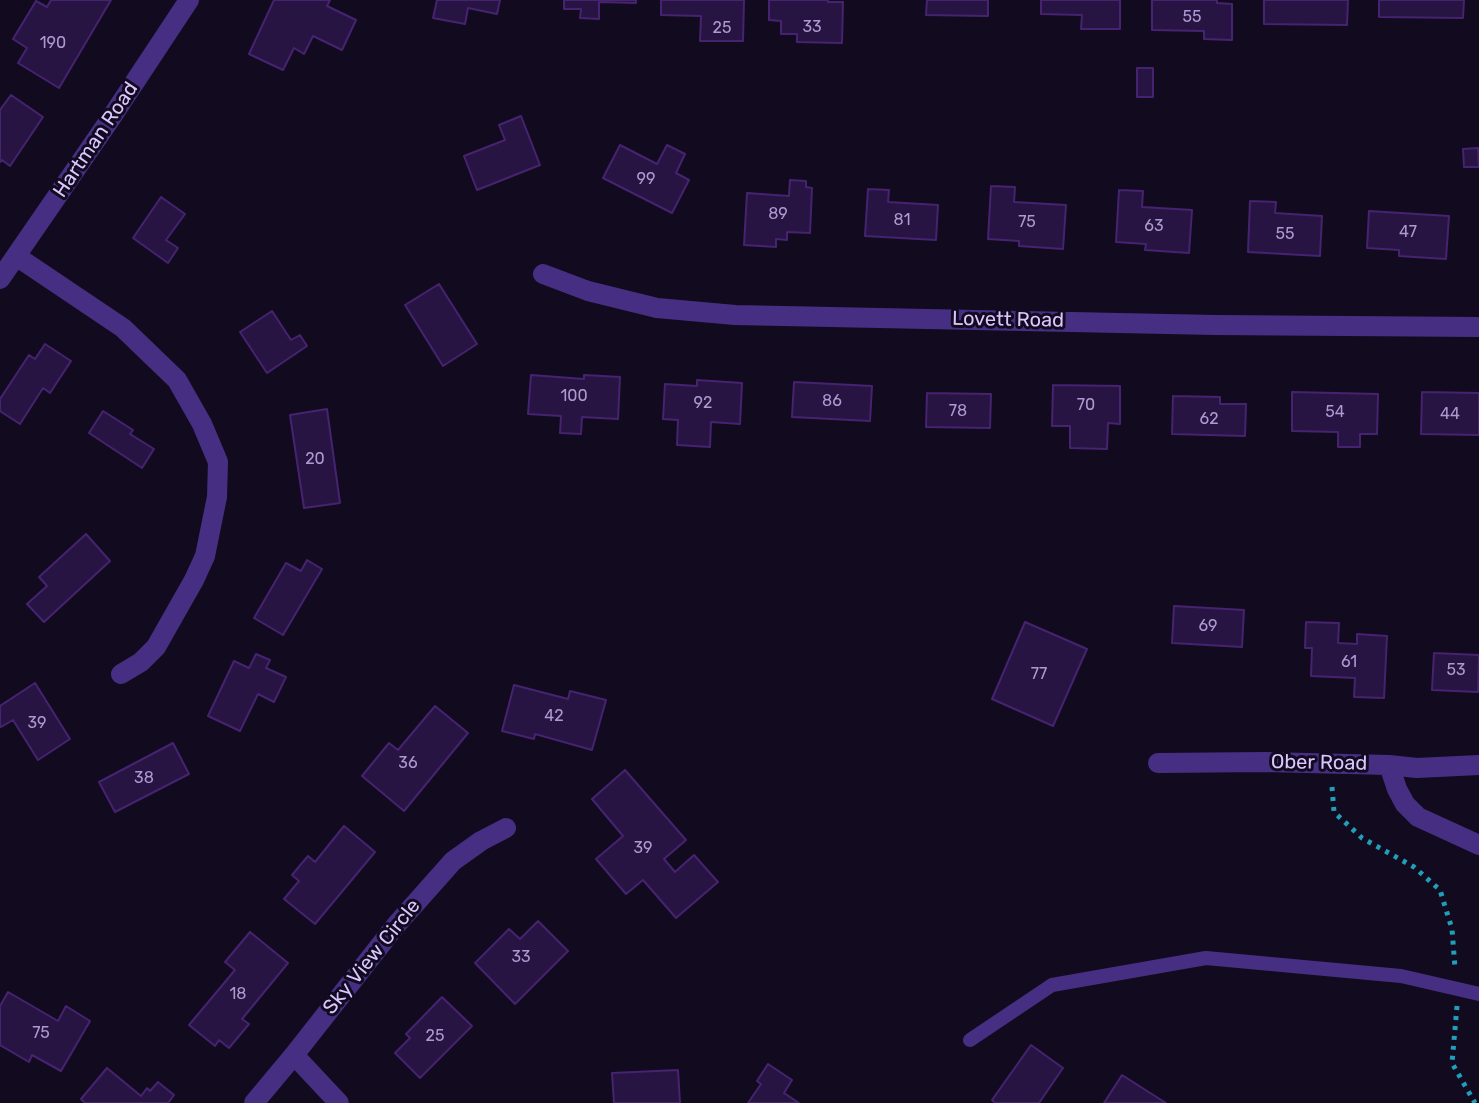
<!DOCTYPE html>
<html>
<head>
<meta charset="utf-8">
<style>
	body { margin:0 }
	canvas { display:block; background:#120a1f }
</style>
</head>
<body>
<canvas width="1479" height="1103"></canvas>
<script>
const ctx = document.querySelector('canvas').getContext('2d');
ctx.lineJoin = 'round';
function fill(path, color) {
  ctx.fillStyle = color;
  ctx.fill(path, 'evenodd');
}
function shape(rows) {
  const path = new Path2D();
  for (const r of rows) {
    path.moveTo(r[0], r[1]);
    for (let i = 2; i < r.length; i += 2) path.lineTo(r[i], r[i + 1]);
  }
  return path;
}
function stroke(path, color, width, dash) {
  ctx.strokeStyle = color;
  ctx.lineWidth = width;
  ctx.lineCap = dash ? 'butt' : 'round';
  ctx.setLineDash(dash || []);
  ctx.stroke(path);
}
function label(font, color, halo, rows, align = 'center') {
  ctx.font = font + ' Rubik,sans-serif';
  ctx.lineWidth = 6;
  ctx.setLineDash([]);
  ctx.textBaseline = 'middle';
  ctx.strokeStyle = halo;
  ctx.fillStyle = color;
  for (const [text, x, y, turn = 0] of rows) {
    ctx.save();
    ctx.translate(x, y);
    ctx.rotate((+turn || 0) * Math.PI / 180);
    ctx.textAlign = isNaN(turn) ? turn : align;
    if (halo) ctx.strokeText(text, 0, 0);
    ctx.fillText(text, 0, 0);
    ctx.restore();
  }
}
const building = shape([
	[51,0,111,0,59,88,18,63,27,48,13,39,36,1,47,7,51,0],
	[274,0,330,0,327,6,356,20,342,50,313,36,304,54,294,48,283,70,249,54,274,0],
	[437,0,500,0,497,14,468,8,465,24,433,18,437,0],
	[564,0,636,0,636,3,599,2,599,19,580,18,581,9,564,9,564,0],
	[661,0,744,0,743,41,700,41,701,16,661,15,661,0],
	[769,0,828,0,828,2,843,2,842,43,797,42,797,34,781,34,781,21,769,20,769,0],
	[927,0,988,0,988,16,926,15,927,0],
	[1041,0,1120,0,1120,29,1081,29,1082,15,1041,14,1041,0],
	[1152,0,1217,0,1217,3,1232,4,1232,40,1204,39,1204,31,1152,30,1152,0],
	[1264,0,1348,0,1347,25,1264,24,1264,0],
	[1379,0,1464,0,1463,18,1379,17,1379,0],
	[1137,68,1153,68,1153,97,1137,97,1137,68],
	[11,95,43,117,10,166,2,160,0,162,0,110,11,95],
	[521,116,540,165,477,190,464,156,505,140,499,125,521,116],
	[620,145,657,164,667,145,685,154,676,173,689,180,672,213,603,178,620,145],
	[1478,148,1479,167,1464,167,1463,149,1478,148],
	[790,180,806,181,806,187,812,188,810,233,787,232,787,240,776,239,776,247,744,245,747,193,789,196,790,180],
	[991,186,1015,187,1014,202,1066,205,1063,249,1019,246,1019,241,988,239,991,186],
	[868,189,889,190,888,202,938,205,936,240,865,236,868,189],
	[1119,190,1143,191,1142,207,1192,210,1189,253,1145,250,1146,244,1116,242,1119,190],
	[161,197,185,214,166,240,178,248,168,263,133,238,161,197],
	[1250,201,1276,202,1275,213,1322,216,1320,256,1248,252,1250,201],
	[1369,211,1449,216,1446,259,1399,256,1399,250,1367,248,1369,211],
	[439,284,477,344,443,366,405,305,439,284],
	[272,311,291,340,300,335,307,346,267,373,240,332,272,311],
	[45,344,71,361,50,393,43,388,20,424,0,411,0,399,29,355,35,359,45,344],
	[531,375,584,379,584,375,620,377,618,419,582,417,581,434,560,433,561,416,528,414,531,375],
	[697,380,742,383,740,424,711,422,710,447,677,445,678,420,663,419,665,384,697,386,697,380],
	[794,382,872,386,870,421,792,417,794,382],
	[1053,385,1120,386,1120,424,1108,423,1107,449,1070,448,1070,426,1052,426,1053,385],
	[1292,392,1378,394,1377,434,1360,434,1360,447,1338,447,1338,432,1292,431,1292,392],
	[1422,392,1479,393,1479,435,1421,434,1422,392],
	[927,393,991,394,990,428,926,427,927,393],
	[1173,396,1220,397,1220,404,1246,404,1245,436,1172,434,1173,396],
	[327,409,340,503,304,508,290,415,327,409],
	[103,411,133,430,130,434,154,449,142,468,89,433,103,411],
	[86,534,110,561,44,622,27,604,47,586,39,577,86,534],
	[307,560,322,569,283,635,254,618,286,563,301,571,307,560],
	[1174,606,1244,610,1242,647,1172,643,1174,606],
	[1025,622,1087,649,1053,726,992,699,1025,622],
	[1306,622,1339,623,1338,643,1357,644,1357,634,1387,636,1384,698,1354,697,1355,678,1311,676,1312,648,1305,648,1306,622],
	[1434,653,1479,655,1478,692,1432,690,1434,653],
	[256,654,270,660,266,668,286,677,274,702,258,694,240,731,208,716,234,661,249,668,256,654],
	[35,683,70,739,38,760,13,720,1,727,0,725,0,706,35,683],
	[514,685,568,699,570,691,606,700,592,750,535,734,534,739,502,731,514,685],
	[435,706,468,733,404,811,362,776,389,743,398,750,435,706],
	[173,743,189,774,115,812,99,782,173,743],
	[625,770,686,840,664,859,675,872,694,855,718,882,676,918,643,880,626,894,596,859,623,836,592,799,625,770],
	[344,826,375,852,315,924,284,899,299,881,292,875,308,856,315,862,344,826],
	[538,921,568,951,515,1004,475,963,509,929,520,939,538,921],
	[250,932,288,963,242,1019,249,1024,229,1048,219,1040,215,1046,189,1025,235,970,225,962,250,932],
	[8,992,58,1021,66,1006,90,1021,61,1071,32,1055,29,1062,0,1045,0,1006,8,992],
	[442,997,472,1026,420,1078,395,1053,410,1038,406,1034,442,997],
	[1031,1045,1063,1068,1039,1103,995,1103,992,1100,1031,1045],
	[768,1064,792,1080,784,1093,799,1103,748,1103,761,1084,757,1081,768,1064],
	[107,1068,141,1096,147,1088,150,1091,158,1082,174,1095,168,1103,85,1103,81,1099,107,1068],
	[678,1070,680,1103,614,1103,612,1073,678,1070],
	[1122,1075,1166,1103,1104,1103,1122,1075]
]);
const path = shape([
	[1332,787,1334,812,1362,838,1414,867,1440,890,1452,929,1455,968],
	[1457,1006,1452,1063,1475,1103]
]);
const lane = shape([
	[970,1040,1052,985,1206,958,1401,976,1479,994]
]);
const street = shape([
	[16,256,123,328,177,380,202,424,218,462,217,497,205,556,194,580,156,647,141,662,121,674],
	[543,274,588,291,657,308,735,315,1215,325,1479,327],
	[0,279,111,118,189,0],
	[1158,763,1266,762,1389,765,1417,768,1479,765],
	[1389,765,1397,789,1405,804,1418,817,1479,845],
	[294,1055,339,1103],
	[254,1103,294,1055,397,924,453,861,481,841,506,828]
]);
const numberNames = [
	["55",1192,17],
	["33",812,27],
	["25",722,28],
	["190",53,43],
	["99",646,179],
	["89",778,214],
	["81",902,220],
	["75",1027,222],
	["63",1154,226],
	["47",1408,232],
	["55",1285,234],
	["100",574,396],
	["86",832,401],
	["92",703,403],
	["70",1086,405],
	["78",958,411],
	["54",1335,412],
	["44",1450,414],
	["62",1209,419],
	["20",315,459],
	["69",1208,626],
	["61",1349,662],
	["53",1456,670],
	["77",1039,674],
	["42",554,716],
	["39",37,723],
	["36",408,763],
	["38",144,778],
	["39",643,848],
	["33",521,957],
	["18",238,994],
	["75",41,1033],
	["25",435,1036]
];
const streetNames = [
	["Hartman Road",96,140,-56],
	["Lovett Road",1008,320,1],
	["Ober Road",1319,763,1],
	["Sky View Circle",372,957,-51]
];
fill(building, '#281442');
stroke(building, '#452370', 2);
stroke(path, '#209fbb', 5, [4, 6]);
stroke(lane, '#462f83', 14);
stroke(street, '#462f83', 20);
label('16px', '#ae9ad0', null, numberNames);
label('20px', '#dbc7ff', '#120a1f', streetNames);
</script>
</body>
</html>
